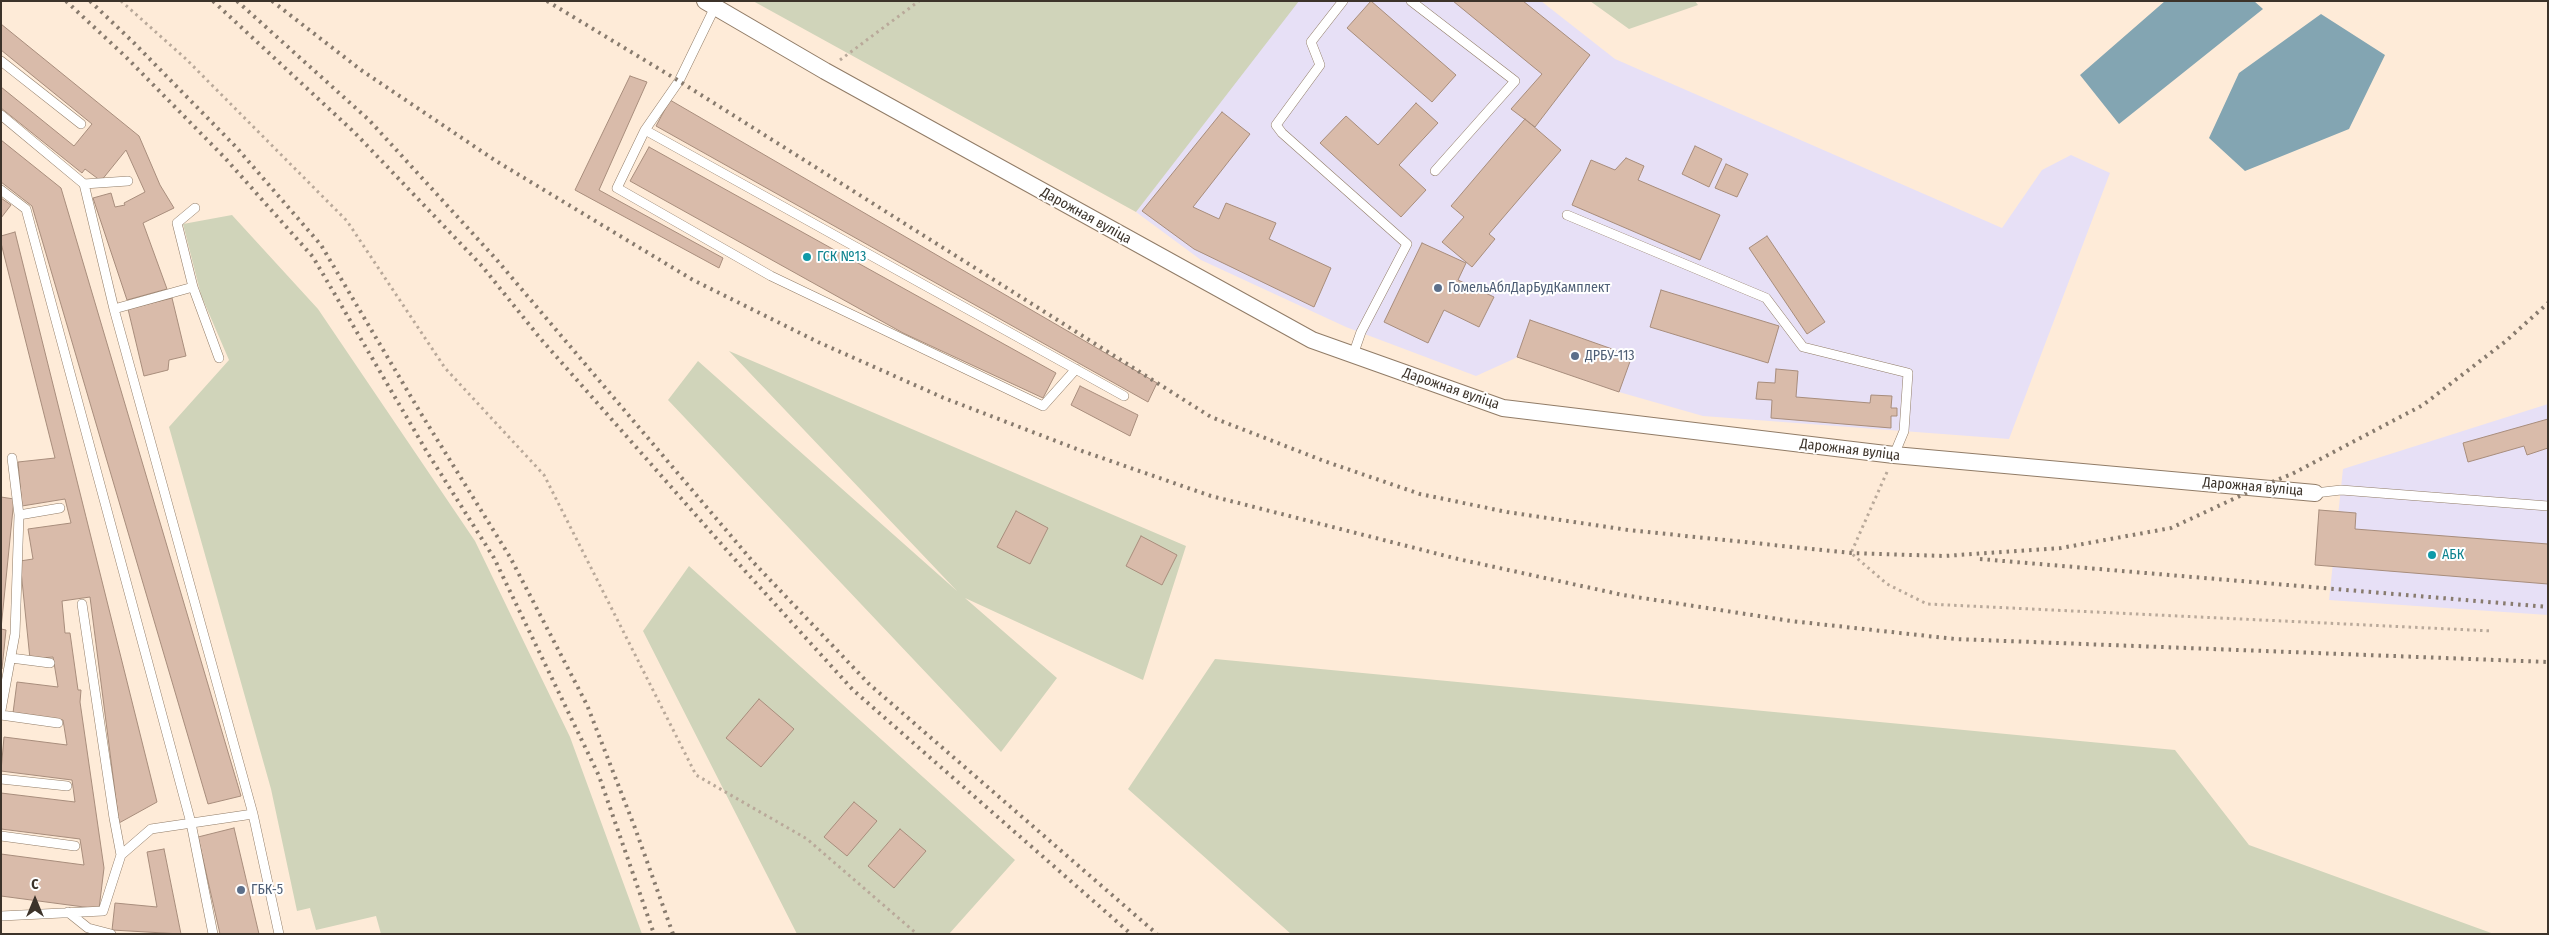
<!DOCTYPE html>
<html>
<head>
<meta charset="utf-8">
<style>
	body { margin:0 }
	#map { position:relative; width:2549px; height:935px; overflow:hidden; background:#feebd8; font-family:"Fira Sans Condensed",sans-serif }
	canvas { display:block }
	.frame { position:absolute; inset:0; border:2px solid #3c332a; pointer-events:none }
	.north { position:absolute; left:10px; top:875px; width:50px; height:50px; -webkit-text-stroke:4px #fff; paint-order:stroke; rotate:0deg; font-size:14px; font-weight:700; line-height:20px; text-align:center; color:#3c332a }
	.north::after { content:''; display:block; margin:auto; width:18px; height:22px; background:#3c332a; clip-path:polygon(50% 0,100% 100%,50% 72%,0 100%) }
</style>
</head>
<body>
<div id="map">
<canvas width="2549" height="935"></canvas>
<div class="frame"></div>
<div class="north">С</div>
</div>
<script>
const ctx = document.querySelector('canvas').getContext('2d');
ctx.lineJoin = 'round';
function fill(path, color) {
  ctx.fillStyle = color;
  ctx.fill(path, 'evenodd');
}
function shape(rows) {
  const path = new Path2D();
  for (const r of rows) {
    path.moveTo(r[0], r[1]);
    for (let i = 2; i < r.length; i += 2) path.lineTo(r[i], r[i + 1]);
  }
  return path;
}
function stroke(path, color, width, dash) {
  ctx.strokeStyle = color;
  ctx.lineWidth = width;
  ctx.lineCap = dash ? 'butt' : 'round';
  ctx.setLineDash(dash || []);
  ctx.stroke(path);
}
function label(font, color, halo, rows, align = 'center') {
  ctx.font = font + ' "Fira Sans Condensed",sans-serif';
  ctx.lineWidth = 4;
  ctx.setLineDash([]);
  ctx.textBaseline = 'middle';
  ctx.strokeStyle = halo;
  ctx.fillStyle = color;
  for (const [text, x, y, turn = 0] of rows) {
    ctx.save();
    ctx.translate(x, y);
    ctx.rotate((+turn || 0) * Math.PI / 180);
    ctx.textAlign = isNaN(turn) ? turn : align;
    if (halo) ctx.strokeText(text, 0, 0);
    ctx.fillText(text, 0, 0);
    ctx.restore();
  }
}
const industrial = shape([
	[1294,1,1541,1,1615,59,2002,228,2042,170,2071,155,2110,173,2009,439,1703,416,1619,392,1518,357,1476,376,1346,327,1201,260,1136,212],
	[2548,404,2548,615,2329,600,2343,469]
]);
const green = shape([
	[753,1,1299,1,1136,212],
	[1590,1,1695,1,1698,5,1629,29],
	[232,215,318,309,475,541,570,737,642,934,381,934,376,916,316,930,310,908,297,911,271,789,169,427,229,360,201,295,183,224],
	[729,351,1186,546,1143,680,965,598,1057,678,1001,752,668,400,698,361,957,591],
	[689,566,1015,860,949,934,797,934,643,631],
	[1215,659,2175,750,2249,845,2494,934,1291,934,1128,789]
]);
const water = shape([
	[2165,1,2254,1,2263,9,2119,124,2080,75],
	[2321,14,2385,55,2349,129,2245,171,2209,138,2239,73]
]);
const building = shape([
	[1371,1,1456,75,1432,102,1347,28,1371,1],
	[1453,1,1523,1,1590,55,1535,127,1511,109,1542,74,1453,1],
	[1,24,139,136,160,185,174,208,143,223,167,289,127,300,93,198,111,193,115,207,125,205,124,203,145,192,126,150,101,181,85,169,82,173,1,108,1,87,74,146,92,124,1,50,1,24],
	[630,76,647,82,599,190,723,258,719,268,575,190,630,76],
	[670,100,1157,383,1148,402,656,126,670,100],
	[1416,103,1438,123,1399,165,1426,190,1401,217,1320,143,1346,116,1378,145,1416,103],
	[1222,112,1250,134,1193,207,1219,219,1226,203,1276,223,1269,239,1331,268,1314,307,1194,249,1142,211,1222,112],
	[1525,119,1561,150,1489,234,1495,239,1472,267,1442,242,1464,217,1451,206,1525,119],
	[1,140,61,188,241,796,208,804,32,206,1,182,1,140],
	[1695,146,1722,159,1709,187,1682,174,1695,146],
	[649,147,1056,373,1043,398,903,333,630,181,649,147],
	[1626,158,1644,166,1638,180,1720,215,1700,260,1572,205,1591,160,1615,170,1626,158],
	[1726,164,1748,174,1737,197,1715,188,1726,164],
	[1,198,11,205,1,218,1,198],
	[15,232,157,802,119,823,90,597,62,601,65,633,70,633,78,690,81,690,80,702,104,868,99,909,1,896,1,854,84,865,80,839,1,829,1,793,75,802,72,780,1,771,4,737,67,745,63,720,13,713,17,682,58,687,53,657,30,659,20,561,33,559,28,529,71,523,65,499,22,506,18,462,55,458,1,243,1,236,15,232],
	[1767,236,1825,322,1807,334,1749,248,1767,236],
	[1422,243,1466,263,1458,280,1494,297,1479,327,1444,310,1428,343,1384,322,1422,243],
	[1661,290,1779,326,1768,363,1650,327,1661,290],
	[172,298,186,356,169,360,168,370,144,376,128,309,172,298],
	[1530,320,1632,356,1619,392,1517,357,1530,320],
	[1776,369,1798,371,1796,397,1870,403,1871,395,1892,396,1891,408,1897,408,1897,416,1891,416,1891,428,1771,418,1772,400,1756,399,1758,382,1775,383,1776,369],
	[1080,386,1138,415,1130,436,1071,405,1080,386],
	[2548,419,2548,448,2527,455,2524,446,2468,462,2463,443,2548,419],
	[1,497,14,499,1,629,1,497],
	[2319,510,2356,513,2355,529,2548,544,2548,584,2315,565,2319,510],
	[1016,511,1048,528,1030,564,997,547,1016,511],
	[1141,536,1177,555,1162,585,1126,566,1141,536],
	[1,629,6,630,2,669,1,669,1,629],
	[759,699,794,729,761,767,726,738,759,699],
	[854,802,877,821,847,856,824,837,854,802],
	[234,828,259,934,220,934,198,837,234,828],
	[900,829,926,851,894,888,868,866,900,829],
	[164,849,181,934,112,930,115,903,157,907,147,852,164,849]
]);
const path = shape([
	[121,1,186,59,347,221,445,368,544,475,696,775,807,839,917,934],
	[840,60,919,1],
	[1887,472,1851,553,1887,584,1927,604,2492,631]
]);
const lane = shape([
	[1343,1,1311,42,1320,65,1276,125,1282,133,1407,244,1361,332,1353,355],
	[1411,1,1515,81,1435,171],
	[715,7,679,81,645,130,1124,396],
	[1,61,81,124],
	[1,115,84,184,114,309,253,814,279,934],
	[645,130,617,188,771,276,1043,406,1076,369],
	[84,184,128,181],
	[1,190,26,209,191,823,213,934],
	[195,208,177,223,193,287,219,358],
	[1567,215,1766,298,1803,347,1908,373,1904,431,1894,455],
	[114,309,193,287],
	[2315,493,2341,490,2548,506],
	[19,515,60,508],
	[82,604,114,818,121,855],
	[11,658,50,663],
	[1,710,15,634,19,515,12,458],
	[1,715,58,723],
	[1,779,67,786],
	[1,836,75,846],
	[68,912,88,928,111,934],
	[1,916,103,911,121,855,151,829,253,814]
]);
const street = shape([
	[705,1,825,71,1312,340,1503,408,1894,455,2315,493]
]);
const rail = shape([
	[66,1,126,57,225,158,313,257,427,452,494,558,599,776,654,934],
	[90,1,134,43,236,147,321,245,420,412,510,557,587,705,635,828,673,934],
	[213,1,355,133,482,266,540,338,746,572,853,690,1131,934],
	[237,1,369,120,496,259,754,563,869,684,1157,934],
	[272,1,361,70,496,161,693,280,818,342,944,398,1082,451,1211,496,1458,559,1623,595,1791,621,1955,639,2548,662],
	[547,1,679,81,1211,417,1324,461,1420,494,1507,512,1628,530,1851,553,1944,556,2061,548,2171,528,2257,488,2292,474,2423,405,2506,341,2548,303],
	[1980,559,2548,607]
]);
const markers = [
	[807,257,5,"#0f9aa8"],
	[1438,288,5,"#5c6f8a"],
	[1575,356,5,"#5c6f8a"],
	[2432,555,5,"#0f9aa8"],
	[241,890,5,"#5c6f8a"]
];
const streetNames = [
	["Дарожная вуліца",1086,216,29],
	["Дарожная вуліца",1451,389,19],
	["Дарожная вуліца",1850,450,7],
	["Дарожная вуліца",2253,487,5]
];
const cultureNames = [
	["ГСК №13",817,257],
	["АБК",2442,555]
];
const serviceNames = [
	["ГомельАблДарБудКамплект",1448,288],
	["ДРБУ-113",1585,356],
	["ГБК-5",251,890]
];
fill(industrial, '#e7e0f6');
fill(green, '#d0d4ba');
fill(water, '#83a5b2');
fill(building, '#d9bbaa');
stroke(building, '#a88d7c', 1);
stroke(lane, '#917c67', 10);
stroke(street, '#917c67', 18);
stroke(path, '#b9a99a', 3, [2.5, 4]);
stroke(lane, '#fff', 9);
stroke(street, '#fff', 16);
stroke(rail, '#887b6e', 4, [2.5, 5]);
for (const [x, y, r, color] of markers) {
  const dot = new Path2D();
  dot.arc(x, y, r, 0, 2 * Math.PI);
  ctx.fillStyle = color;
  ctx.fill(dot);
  stroke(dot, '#fff', 2);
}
label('14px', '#3c332a', '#fff', streetNames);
label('14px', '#0d838f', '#fff', cultureNames, 'left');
label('14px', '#4e5e75', '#fff', serviceNames, 'left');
</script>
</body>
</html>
